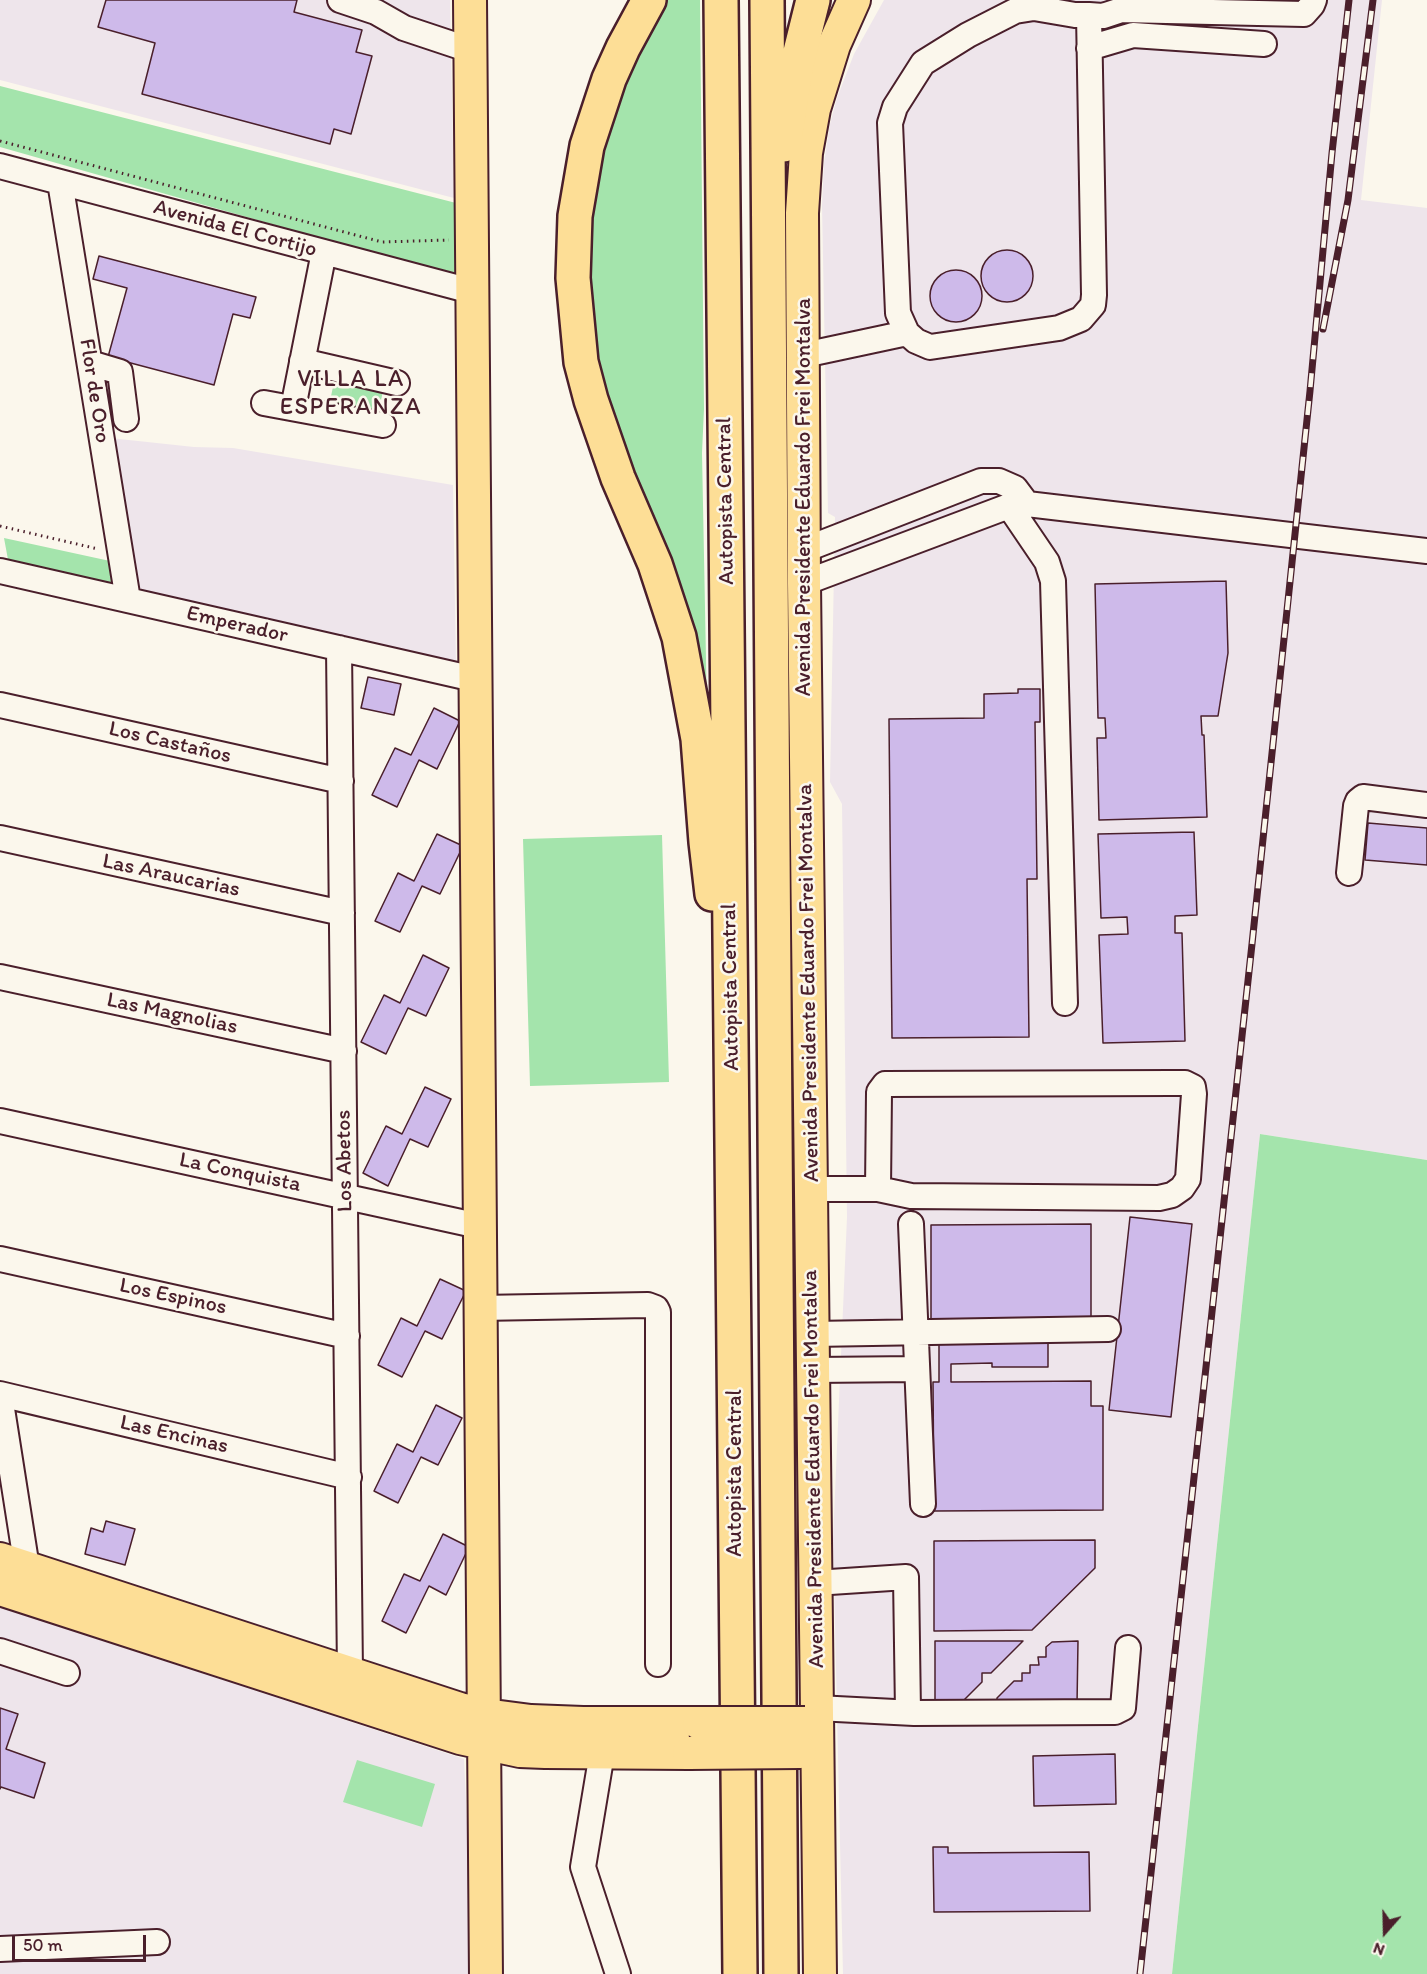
<!DOCTYPE html>
<html>
<head>
<meta charset="utf-8">
<style>
	body { margin:0 }
	#map { position:relative; width:1427px; height:1974px; overflow:hidden; background:#fbf7ec; font-family:Itim,sans-serif }
	canvas { display:block }
	.north { position:absolute; left:1355px; top:1902px; width:60px; height:60px; -webkit-text-stroke:4px #fbf7ec; paint-order:stroke; rotate:200deg; font-size:16px; font-weight:700; line-height:24px; text-align:center; color:#4a1f2b }
	.north::after { content:''; display:block; margin:auto; width:21px; height:27px; background:#4a1f2b; clip-path:polygon(50% 0,100% 100%,50% 72%,0 100%) }
	.scale { position:absolute; left:12px; top:1935px; width:134px; height:27px; box-sizing:border-box; border:3px solid #4a1f2b; border-top:0; padding-left:8px; font-size:18px; line-height:21px; white-space:nowrap; color:#4a1f2b; -webkit-text-stroke:4px #fbf7ec; paint-order:stroke }
</style>
</head>
<body>
<div id="map">
<canvas width="1427" height="1974"></canvas>
<div class="north">N</div>
<div class="scale">50 m</div>
</div>
<script>
const ctx = document.querySelector('canvas').getContext('2d');
ctx.lineJoin = 'round';
function fill(path, color) {
  ctx.fillStyle = color;
  ctx.fill(path, 'evenodd');
}
function shape(rows) {
  const path = new Path2D();
  for (const r of rows) {
    if (r.length === 3) {
      path.moveTo(r[0] + r[2], r[1]);
      path.arc(r[0], r[1], r[2], 0, 2 * Math.PI);
      continue;
    }
    path.moveTo(r[0], r[1]);
    for (let i = 2; i < r.length; i += 2) path.lineTo(r[i], r[i + 1]);
  }
  return path;
}
function stroke(path, color, width, dash) {
  ctx.strokeStyle = color;
  ctx.lineWidth = width;
  ctx.lineCap = dash ? 'butt' : 'round';
  ctx.setLineDash(dash || []);
  ctx.stroke(path);
}
function label(font, color, halo, rows, align = 'center') {
  ctx.font = font + ' Itim,sans-serif';
  ctx.lineWidth = 5;
  ctx.setLineDash([]);
  ctx.textBaseline = 'middle';
  ctx.strokeStyle = halo;
  ctx.fillStyle = color;
  for (const [text, x, y, turn = 0] of rows) {
    ctx.save();
    ctx.translate(x, y);
    ctx.rotate((+turn || 0) * Math.PI / 180);
    ctx.textAlign = isNaN(turn) ? turn : align;
    if (halo) ctx.strokeText(text, 0, 0);
    ctx.fillText(text, 0, 0);
    ctx.restore();
  }
}
const built = shape([
	[0,0,450,0,454,198,0,80],
	[884,0,1382,0,1361,200,1427,208,1427,1160,1260,1134,1172,1974,843,1974,833,1539,847,1217,842,804,830,782,835,517,828,513,822,206,824,163,830,124,837,98,854,54],
	[110,438,194,447,233,448,453,485,456,665,141,594,134,585],
	[0,1607,464,1759,474,1974,0,1974]
]);
const green = shape([
	[663,0,700,0,704,409,702,453,707,711,607,413,593,359,585,249,606,122],
	[0,86,456,203,458,277,0,147],
	[335,377,384,386,378,415,329,406],
	[4,538,110,561,115,589,9,565],
	[662,835,669,1082,530,1086,523,839],
	[1260,1134,1427,1160,1427,1974,1172,1974],
	[357,1760,435,1784,422,1827,343,1802]
]);
const building = shape([
	[106,0,297,0,294,12,362,30,356,52,372,56,351,134,334,129,330,144,142,94,155,43,98,27,106,0],
	[1007,276,26],
	[99,256,256,297,250,318,233,314,214,385,108,357,127,288,93,279,99,256],
	[956,296,26],
	[1226,581,1228,653,1218,716,1201,716,1202,735,1204,735,1207,817,1099,820,1097,738,1106,738,1105,718,1098,718,1095,584,1226,581],
	[368,677,401,684,394,715,361,708,368,677],
	[1018,689,1040,689,1040,722,1035,722,1037,879,1027,879,1029,1037,892,1038,889,719,984,718,984,694,1018,693,1018,689],
	[434,708,460,721,437,769,419,760,397,807,372,795,395,748,411,755,434,708],
	[1368,823,1427,828,1427,865,1365,860,1368,823],
	[1194,832,1197,915,1175,916,1175,933,1182,933,1185,1041,1103,1043,1099,935,1128,934,1127,917,1101,918,1098,834,1194,832],
	[437,834,463,846,440,894,422,886,400,932,375,921,398,873,414,881,437,834],
	[423,955,449,968,426,1016,408,1008,386,1054,361,1042,384,995,400,1003,423,955],
	[425,1087,451,1099,428,1147,410,1139,388,1186,363,1173,386,1126,402,1134,425,1087],
	[1130,1217,1192,1224,1171,1417,1109,1410,1130,1217],
	[1091,1224,1091,1321,931,1321,931,1225,1091,1224],
	[440,1279,466,1291,442,1339,425,1331,402,1377,378,1365,401,1318,417,1326,440,1279],
	[1048,1334,1048,1367,992,1367,992,1363,951,1364,951,1382,1091,1381,1091,1406,1103,1406,1103,1510,934,1511,933,1382,939,1382,939,1339,1048,1334],
	[436,1405,462,1418,438,1465,421,1457,398,1503,374,1491,397,1444,413,1452,436,1405],
	[106,1521,135,1529,125,1565,85,1554,91,1528,103,1532,106,1521],
	[443,1534,469,1547,446,1595,429,1586,406,1633,382,1621,404,1574,420,1581,443,1534],
	[1095,1540,1095,1568,1032,1630,934,1631,934,1541,1095,1540],
	[935,1641,1023,1641,991,1673,982,1673,982,1682,958,1706,935,1706,935,1641],
	[1078,1641,1077,1705,997,1705,997,1698,1014,1681,1022,1681,1022,1673,1030,1673,1030,1665,1039,1665,1038,1657,1046,1657,1046,1647,1052,1642,1078,1641],
	[0,1708,18,1714,6,1749,45,1763,34,1798,1,1787,0,1789,0,1708],
	[1115,1754,1116,1804,1034,1806,1033,1756,1115,1754],
	[933,1847,948,1847,948,1853,1089,1852,1090,1911,934,1912,933,1847]
]);
const path = shape([
	[0,141,382,242,449,240],
	[0,526,98,549]
]);
const minor = shape([
	[340,0,376,12,404,28,470,50],
	[1089,15,1094,295,1093,305,1081,319,1059,328,930,347,916,341,907,333,898,313,890,123,895,107,923,63,968,35,1015,11,1034,8,1075,15,1089,15,1103,16,1121,10,1304,14,1312,5,1314,0],
	[1089,48,1133,35,1264,44],
	[0,166,471,291],
	[60,182,128,600],
	[804,355,907,333],
	[302,361,397,383],
	[90,363,120,372,126,419],
	[264,403,383,425],
	[293,408,324,252],
	[1009,506,1047,562,1053,581,1065,1003],
	[804,550,981,481,999,481,1015,488,1027,504],
	[0,571,474,679],
	[804,583,1009,506,1027,504,1427,551],
	[339,648,350,1673],
	[0,705,341,781],
	[0,838,342,913],
	[1349,873,1356,806,1358,801,1363,797,1427,805],
	[0,977,344,1051],
	[0,1121,479,1226],
	[811,1189,878,1189,911,1196,1159,1198,1172,1195,1182,1188,1188,1179,1194,1094,1193,1087,1185,1083,1171,1083,885,1084,879,1092,878,1189],
	[911,1224,923,1504],
	[0,1259,347,1336],
	[480,1308,648,1305,656,1308,658,1312,658,1664],
	[813,1334,1108,1329],
	[813,1370,917,1369],
	[0,1394,349,1477],
	[0,1396,27,1568],
	[815,1583,906,1577,908,1712],
	[0,1651,67,1673],
	[817,1708,914,1713,1115,1712,1123,1708,1128,1648],
	[602,1753,583,1867,618,1974],
	[0,1949,157,1942]
]);
const major = shape([
	[470,0,486,1974],
	[0,1559,460,1709,485,1715,531,1721,583,1723,699,1723],
	[0,1589,460,1738,520,1751,545,1752,689,1753],
	[820,1974,804,583,802,213,806,153,814,109,834,45,854,0]
]);
const highway = shape([
	[649,0,623,48,609,79,587,146,575,216,573,278,581,362,591,400,618,478,655,564,679,637,698,739,706,842,712,894],
	[721,0,740,1974],
	[767,0,781,1974],
	[784,145,797,64,813,0]
]);
const rail = shape([
	[1323,329,1348,200,1373,0],
	[1140,1974,1252,944,1310,391,1332,153,1349,0]
]);
const majorBridge = shape([
	[699,1723,805,1723],
	[689,1753,800,1752]
]);
const streetNames = [
	["Avenida El Cortijo",235,229,15],
	["Flor de Oro",94,391,81],
	["Avenida Presidente Eduardo Frei Montalva",804,497,-90],
	["Autopista Central",726,501,-91],
	["Emperador",237,625,13],
	["Los Castaños",170,743,13],
	["Las Araucarias",171,876,12],
	["Avenida Presidente Eduardo Frei Montalva",809,983,-91],
	["Autopista Central",731,987,-91],
	["Las Magnolias",172,1014,12],
	["Los Abetos",345,1161,-91],
	["La Conquista",240,1173,12],
	["Los Espinos",173,1297,12],
	["Las Encinas",174,1435,13],
	["Avenida Presidente Eduardo Frei Montalva",814,1469,-91],
	["Autopista Central",735,1473,-90]
];
const neighbourhoodNames = [
	["VILLA LA",351,380],
	["ESPERANZA",351,408]
];
fill(built, '#eee5eb');
fill(green, '#a4e4ac');
fill(building, '#cebaea');
stroke(building, '#4a1f2b', 1.5);
stroke(minor, '#4a1f2b', 28);
stroke(major, '#4a1f2b', 36);
stroke(highway, '#4a1f2b', 38);
stroke(path, '#4a1f2b', 3, [1.5, 4.5]);
stroke(minor, '#fbf7ec', 24);
stroke(major, '#fdde96', 32);
stroke(highway, '#fdde96', 33);
stroke(rail, '#4a1f2b', 7);
stroke(rail, '#fbf7ec', 4.5, [14]);
stroke(majorBridge, '#4a1f2b', 36, []);
stroke(majorBridge, '#fdde96', 32);
label('22px', '#4a1f2b', '#fbf7ec', streetNames);
ctx.letterSpacing = '1.5px';
label('24px', '#4a1f2b', '#fbf7ec', neighbourhoodNames);
ctx.letterSpacing = '0px';
</script>
</body>
</html>
